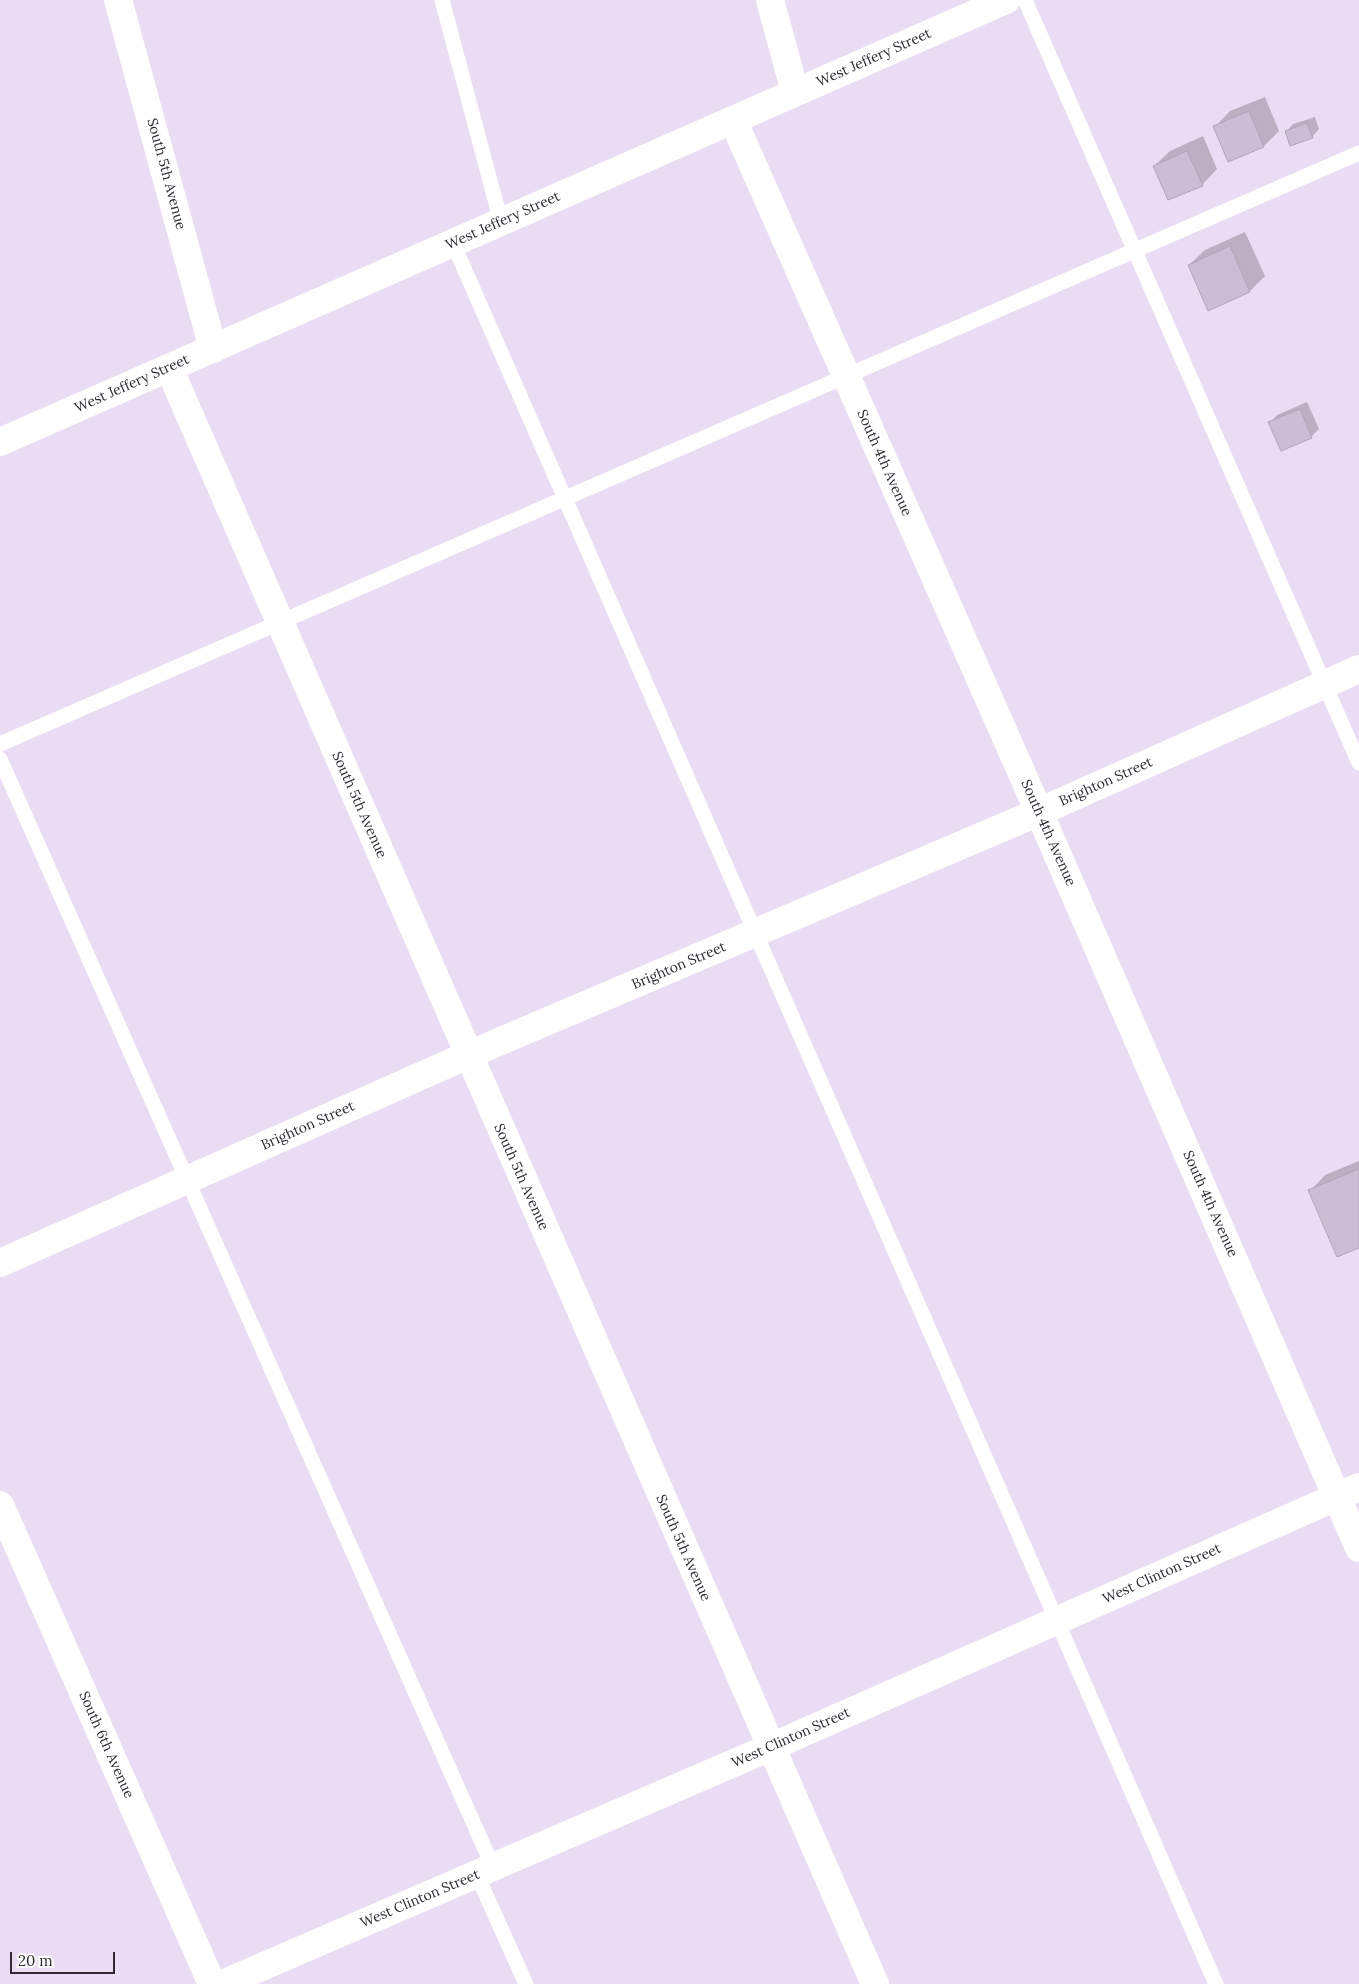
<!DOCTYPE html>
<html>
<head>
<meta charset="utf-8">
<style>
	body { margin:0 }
	#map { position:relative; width:1359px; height:1984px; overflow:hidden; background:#eadcf2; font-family:Lora,serif }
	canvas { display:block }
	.scale { position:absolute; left:10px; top:1952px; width:105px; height:22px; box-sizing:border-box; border:2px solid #2f2a32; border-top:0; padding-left:6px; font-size:15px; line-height:18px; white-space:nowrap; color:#2f2a32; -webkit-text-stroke:4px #fff; paint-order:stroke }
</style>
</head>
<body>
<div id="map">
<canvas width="1359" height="1984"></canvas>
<div class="scale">20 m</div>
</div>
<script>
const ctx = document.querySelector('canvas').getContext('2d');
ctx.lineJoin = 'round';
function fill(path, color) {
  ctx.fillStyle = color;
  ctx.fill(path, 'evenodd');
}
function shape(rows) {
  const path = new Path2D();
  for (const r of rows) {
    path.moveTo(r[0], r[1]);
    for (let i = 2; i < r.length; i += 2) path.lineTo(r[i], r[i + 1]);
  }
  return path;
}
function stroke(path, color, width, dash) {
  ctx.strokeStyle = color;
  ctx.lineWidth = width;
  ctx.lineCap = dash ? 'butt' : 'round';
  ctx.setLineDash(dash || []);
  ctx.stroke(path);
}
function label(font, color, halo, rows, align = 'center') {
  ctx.font = font + ' Lora,serif';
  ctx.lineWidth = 4;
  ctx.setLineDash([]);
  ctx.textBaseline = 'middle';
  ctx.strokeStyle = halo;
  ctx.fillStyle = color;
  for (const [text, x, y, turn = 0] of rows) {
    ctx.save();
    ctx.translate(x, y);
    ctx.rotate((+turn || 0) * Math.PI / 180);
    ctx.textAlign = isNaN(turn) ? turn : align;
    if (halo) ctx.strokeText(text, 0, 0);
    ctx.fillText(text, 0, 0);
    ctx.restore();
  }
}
const shadow = shape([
	[1265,97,1279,131,1264,146,1229,160,1215,127,1230,111],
	[1315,117,1319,129,1312,137,1286,132,1293,124],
	[1203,136,1217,169,1202,185,1154,166,1170,151],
	[1245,232,1265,276,1250,291,1209,309,1189,265,1205,250],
	[1307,402,1319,429,1311,437,1282,449,1270,423,1277,415],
	[1359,1161,1359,1246,1310,1191,1325,1175]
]);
const building = shape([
	[1249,111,1264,147,1228,162,1213,126,1249,111],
	[1307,123,1313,138,1290,146,1285,131,1307,123],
	[1187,151,1203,186,1168,200,1153,166,1187,151],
	[1230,246,1250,292,1208,311,1188,265,1230,246],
	[1300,409,1312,438,1281,451,1268,422,1300,409],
	[1359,1169,1359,1248,1337,1257,1308,1190,1359,1169]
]);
const lane = shape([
	[442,0,501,222],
	[1025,0,1359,763],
	[453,243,1216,1984],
	[0,744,1359,153],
	[0,759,493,1867],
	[477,1875,526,1984]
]);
const street = shape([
	[118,0,213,349],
	[770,0,795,92],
	[733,120,1039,812,1359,1548],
	[169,368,875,1984],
	[0,1263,468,1055,1039,812,1359,669],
	[0,1505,212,1984],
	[222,1984,771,1747,1359,1487]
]);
const secondary = shape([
	[0,442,1006,0]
]);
const streetNames = [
	["West Jeffery Street",874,58,-24],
	["South 5th Avenue",166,174,75],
	["West Jeffery Street",503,221,-24],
	["West Jeffery Street",132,384,-24],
	["South 4th Avenue",884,463,66],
	["Brighton Street",1106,782,-24],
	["South 5th Avenue",359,805,66],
	["South 4th Avenue",1048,833,66],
	["Brighton Street",679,966,-23],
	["Brighton Street",308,1126,-24],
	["South 5th Avenue",521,1177,66],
	["South 4th Avenue",1210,1204,66],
	["South 5th Avenue",683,1548,66],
	["West Clinton Street",1162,1574,-24],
	["West Clinton Street",791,1738,-24],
	["South 6th Avenue",106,1745,66],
	["West Clinton Street",420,1899,-23]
];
fill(shadow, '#0003');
fill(building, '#cbbdd3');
stroke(building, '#b2a4b9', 1);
stroke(lane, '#fff', 15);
stroke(street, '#fff', 28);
stroke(secondary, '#fff', 28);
label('14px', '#2f2a32', '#fff', streetNames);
</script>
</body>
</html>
